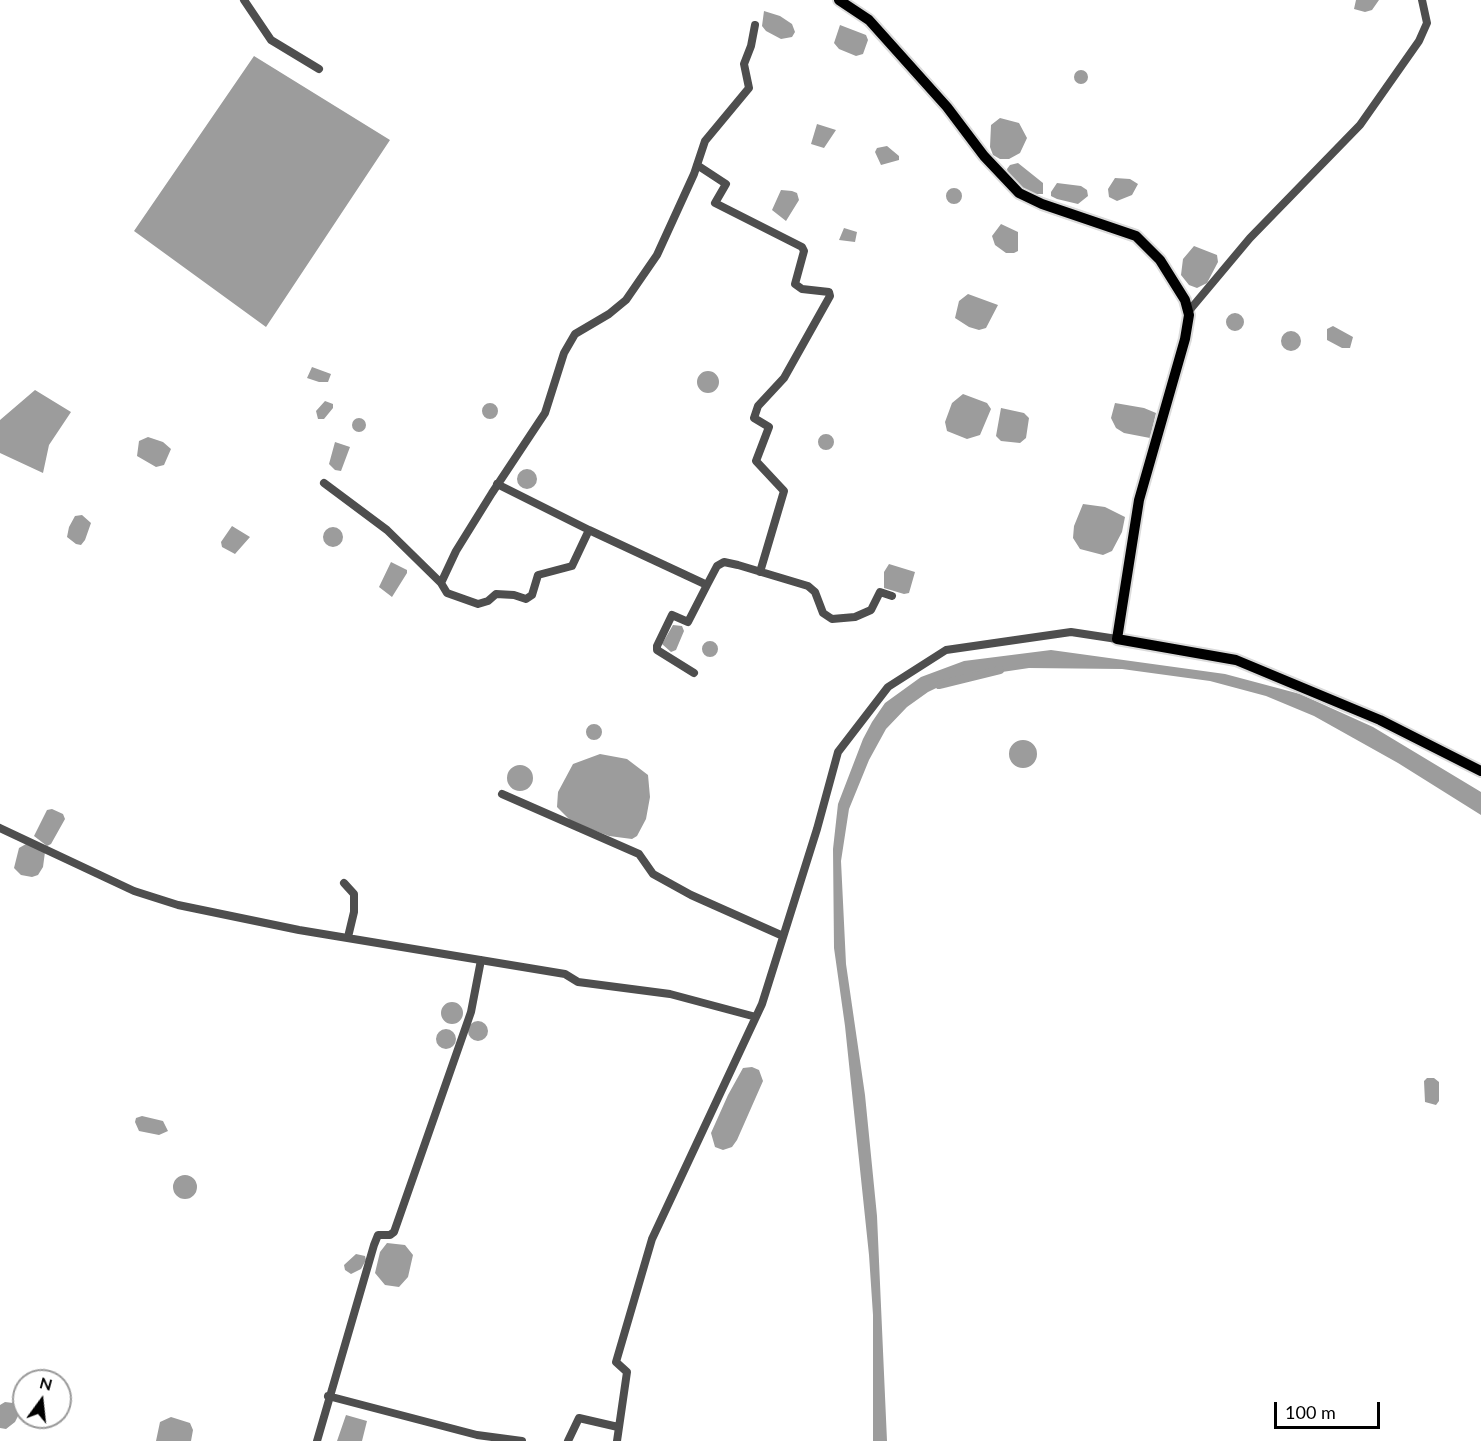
<!DOCTYPE html>
<html>
<head>
<meta charset="utf-8">
<style>
	body { margin:0 }
	#map { position:relative; width:1481px; height:1441px; overflow:hidden; background:#fff; font-family:Lato,sans-serif }
	canvas { display:block }
	.north { position:absolute; left:12px; top:1369px; width:60px; height:60px; box-sizing:border-box; background:#fff; border:2px solid #999; border-radius:50%; rotate:15deg; font-size:16px; font-weight:700; line-height:24px; text-align:center; color:#000 }
	.north::after { content:''; display:block; margin:auto; width:21px; height:27px; background:#000; clip-path:polygon(50% 0,100% 100%,50% 72%,0 100%) }
	.scale { position:absolute; left:1274px; top:1402px; width:106px; height:27px; box-sizing:border-box; border:3px solid #000; border-top:0; padding-left:8px; font-size:18px; line-height:21px; white-space:nowrap; color:#000; -webkit-text-stroke:4px #fff; paint-order:stroke }
</style>
</head>
<body>
<div id="map">
<canvas width="1481" height="1441"></canvas>
<div class="north">N</div>
<div class="scale">100 m</div>
</div>
<script>
const ctx = document.querySelector('canvas').getContext('2d');
ctx.lineJoin = 'round';
function fill(path, color) {
  ctx.fillStyle = color;
  ctx.fill(path, 'evenodd');
}
function shape(rows) {
  const path = new Path2D();
  for (const r of rows) {
    if (r.length === 3) {
      path.moveTo(r[0] + r[2], r[1]);
      path.arc(r[0], r[1], r[2], 0, 2 * Math.PI);
      continue;
    }
    path.moveTo(r[0], r[1]);
    for (let i = 2; i < r.length; i += 2) path.lineTo(r[i], r[i + 1]);
  }
  return path;
}
function stroke(path, color, width, dash) {
  ctx.strokeStyle = color;
  ctx.lineWidth = width;
  ctx.lineCap = dash ? 'butt' : 'round';
  ctx.setLineDash(dash || []);
  ctx.stroke(path);
}
const water = shape([
	[1356,0,1379,0,1372,10,1365,12,1354,9],
	[764,11,780,16,792,24,795,32,792,37,781,39,766,31,762,26],
	[840,25,866,35,868,40,863,54,856,56,839,49,834,43],
	[254,56,390,140,266,327,134,231],
	[1081,77,7],
	[1000,118,1019,123,1027,138,1020,153,1009,159,1000,159,993,155,990,147,991,125],
	[817,124,836,130,824,148,811,144],
	[887,146,899,156,899,160,881,165,875,152,877,148],
	[1018,163,1043,183,1043,194,1028,194,1008,175,1007,169,1010,165],
	[1115,178,1130,179,1138,184,1132,195,1117,201,1109,197,1108,189],
	[1057,183,1081,186,1087,190,1088,196,1078,204,1057,199,1051,196,1051,192],
	[954,196,8],
	[781,190,792,191,797,193,799,200,786,221,772,210],
	[1001,224,1018,232,1018,251,1014,253,1006,253,995,245,992,236],
	[844,228,857,232,855,242,839,240],
	[1194,246,1217,255,1218,262,1207,283,1197,288,1189,285,1181,275,1183,259],
	[968,294,998,305,986,328,979,330,969,327,955,318,959,301],
	[1235,322,9],
	[1333,326,1353,337,1350,348,1342,348,1327,340,1327,329],
	[1291,341,10],
	[312,367,331,374,328,382,319,382,307,378],
	[708,382,11],
	[35,390,71,412,49,445,43,473,0,453,0,420],
	[963,394,987,403,991,409,980,435,967,439,947,431,945,422,952,403],
	[325,401,333,404,333,408,324,419,318,419,316,411],
	[1115,403,1144,408,1156,413,1150,438,1124,433,1116,428,1111,418],
	[490,411,8],
	[1001,408,1024,413,1029,418,1026,438,1020,443,1001,441,996,436],
	[359,425,7],
	[826,442,8],
	[148,437,163,442,171,449,164,465,156,467,137,456,139,441],
	[335,442,350,447,341,471,335,470,329,464],
	[527,479,10],
	[1083,504,1105,507,1125,517,1122,532,1112,551,1103,555,1080,549,1073,538,1074,526],
	[82,515,91,523,85,540,81,545,76,544,67,537,69,527,75,516],
	[232,526,250,537,235,554,222,547,221,542],
	[333,537,10],
	[391,562,407,570,407,573,392,597,379,587],
	[889,564,915,572,909,593,904,594,884,588,884,572],
	[673,625,682,626,684,631,676,650,671,652,662,644],
	[710,649,8],
	[1051,650,1225,674,1300,694,1373,727,1481,792,1481,815,1398,763,1314,716,1266,696,1210,681,1122,669,1029,668,955,679,928,692,907,707,886,729,869,760,849,809,841,861,846,964,865,1095,877,1216,887,1441,873,1441,873,1315,869,1255,845,1026,834,948,833,849,838,804,863,739,872,722,885,703,921,677,964,661],
	[594,732,8],
	[1023,754,14],
	[600,754,627,759,648,775,650,797,646,819,637,836,632,839,609,836,588,828,570,820,557,807,558,792,573,764],
	[520,778,13],
	[52,809,63,814,65,819,51,844,47,846,34,836,47,810],
	[26,844,45,852,43,867,38,875,32,877,21,875,14,868,19,848],
	[452,1013,11],
	[478,1031,10],
	[446,1039,10],
	[752,1067,759,1070,763,1081,737,1140,732,1147,723,1150,715,1147,711,1133,728,1095,743,1068],
	[1427,1078,1434,1078,1439,1082,1439,1101,1436,1105,1425,1102,1424,1081],
	[142,1116,163,1121,168,1131,159,1135,139,1131,135,1122,136,1118],
	[185,1187,12],
	[387,1243,405,1245,413,1255,408,1277,399,1287,385,1285,375,1273,380,1252],
	[356,1254,365,1256,366,1260,361,1269,351,1274,345,1270,344,1265],
	[5,1402,13,1403,19,1414,15,1422,6,1429,0,1428,0,1405],
	[346,1415,367,1421,362,1441,337,1441],
	[171,1417,190,1423,193,1430,191,1441,156,1441,160,1422]
]);
const canal = shape([
	[939,685,1000,670]
]);
const minor = shape([
	[244,0,271,40,319,69],
	[697,165,726,184,715,203,802,247,804,251,795,284,802,289,829,292,830,296,784,378,758,406,754,418,769,427,756,461,784,491,760,572],
	[1188,312,1250,238,1360,125,1419,41,1427,23,1422,0],
	[324,483,387,530,441,583],
	[497,484,589,530],
	[707,585,717,566,724,562,738,565,808,586,815,592,823,613,832,619,855,617,871,610,880,592,892,596],
	[694,673,657,650,657,646,672,615,688,622,707,585,589,530,572,566,538,575,532,595,526,599,514,595,496,594,488,601,478,604,447,593,441,583,456,551,492,493,545,413,564,353,575,334,609,314,626,300,657,255,694,174,705,141,749,88,744,64,751,46,755,25],
	[502,794,639,854,653,874,691,895,783,936],
	[0,828,134,891,178,905,299,930,565,974,578,982,670,994,756,1017],
	[344,883,354,894,354,912,348,937],
	[328,1396,477,1435,522,1441],
	[317,1441,374,1245,378,1235,390,1235,394,1232,471,1012,481,960],
	[568,1441,579,1418,618,1427],
	[617,1441,627,1372,616,1362,652,1239,762,1004,817,829,838,752,888,687,946,650,1071,632,1117,639]
]);
const major = shape([
	[839,0,869,20,947,107,984,156,1019,193,1042,204,1136,236,1160,260,1185,300,1189,315,1185,339,1139,500,1117,639,1236,660,1380,720,1481,771]
]);
fill(water, '#9c9c9c');
stroke(canal, '#9c9c9c', 8);
stroke(major, '#dbdbdb', 14);
stroke(minor, '#4e4e4e', 8);
stroke(major, '#000', 10);
</script>
</body>
</html>
